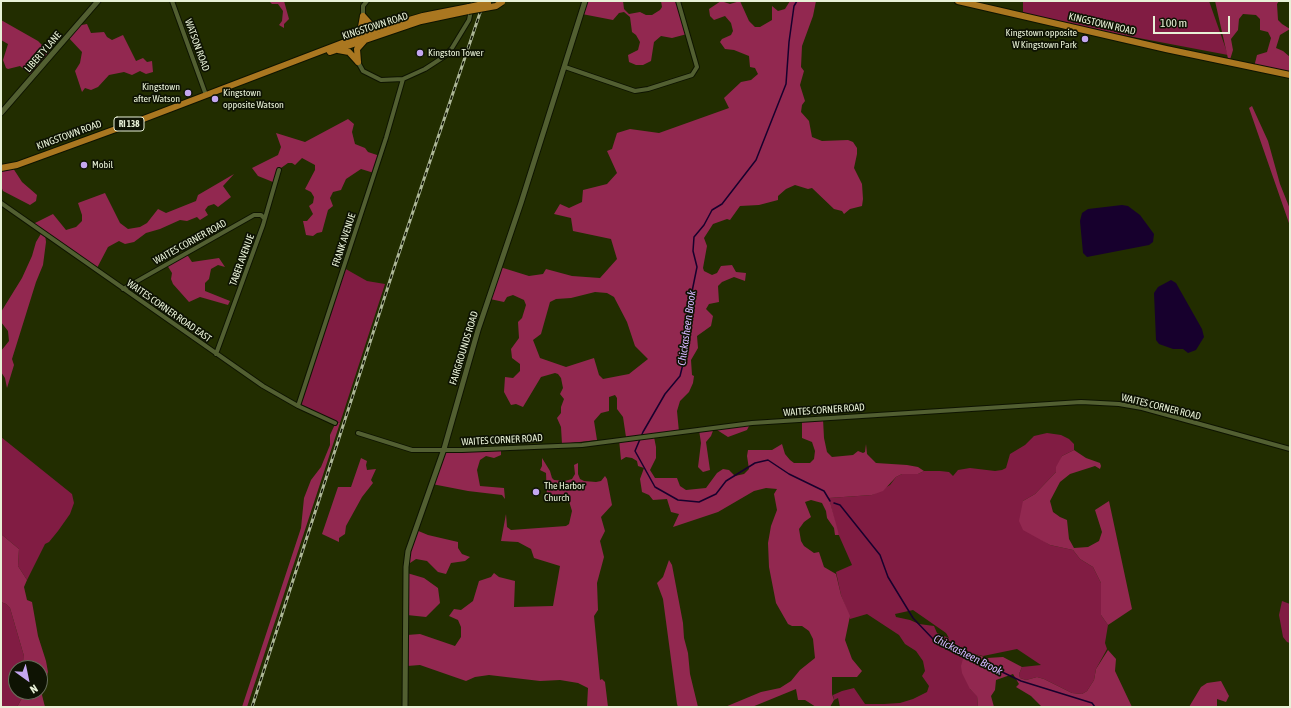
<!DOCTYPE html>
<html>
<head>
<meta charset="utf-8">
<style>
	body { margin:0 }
	#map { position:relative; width:1291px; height:708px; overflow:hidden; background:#222d00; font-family:"Asap Condensed",sans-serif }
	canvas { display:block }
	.frame { position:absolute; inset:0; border:2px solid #e8f1d7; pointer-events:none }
	.north { position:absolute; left:8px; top:660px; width:40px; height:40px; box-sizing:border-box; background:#0e1303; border:1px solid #656c58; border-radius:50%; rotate:147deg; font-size:11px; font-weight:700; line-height:16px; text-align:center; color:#e8f1d7 }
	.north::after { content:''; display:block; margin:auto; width:14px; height:18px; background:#c4a7f1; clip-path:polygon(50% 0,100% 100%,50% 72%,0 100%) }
	.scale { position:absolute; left:1153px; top:16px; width:77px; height:18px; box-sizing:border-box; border:2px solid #e8f1d7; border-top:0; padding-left:5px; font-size:12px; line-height:14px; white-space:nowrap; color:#e8f1d7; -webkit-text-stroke:3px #0e1303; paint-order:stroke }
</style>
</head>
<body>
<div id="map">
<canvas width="1291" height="708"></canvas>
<div class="frame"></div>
<div class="north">N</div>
<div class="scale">100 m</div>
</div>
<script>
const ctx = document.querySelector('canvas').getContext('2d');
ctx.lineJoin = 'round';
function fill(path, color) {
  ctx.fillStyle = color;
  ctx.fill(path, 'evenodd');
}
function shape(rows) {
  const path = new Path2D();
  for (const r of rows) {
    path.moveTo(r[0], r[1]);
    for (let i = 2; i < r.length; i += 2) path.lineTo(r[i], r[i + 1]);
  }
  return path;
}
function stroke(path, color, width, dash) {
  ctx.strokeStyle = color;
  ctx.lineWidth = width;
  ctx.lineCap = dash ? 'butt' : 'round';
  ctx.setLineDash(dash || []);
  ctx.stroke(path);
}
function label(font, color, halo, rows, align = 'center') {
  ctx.font = font + ' "Asap Condensed",sans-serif';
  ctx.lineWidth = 3.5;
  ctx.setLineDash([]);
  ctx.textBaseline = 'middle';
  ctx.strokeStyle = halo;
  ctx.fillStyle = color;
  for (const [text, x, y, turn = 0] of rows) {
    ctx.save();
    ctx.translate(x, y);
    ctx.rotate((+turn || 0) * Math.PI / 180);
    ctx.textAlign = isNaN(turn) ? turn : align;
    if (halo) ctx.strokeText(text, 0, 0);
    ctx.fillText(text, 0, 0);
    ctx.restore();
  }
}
const green = shape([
	[1023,1,1209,1,1228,55,1023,16],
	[344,268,367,281,385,284,340,423,300,407],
	[1047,433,1061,435,1069,439,1074,444,1074,450,1062,456,1056,472,1035,494,1023,501,1024,503,1038,537,1050,545,1073,550,1080,559,1093,567,1101,583,1101,615,1108,625,1105,643,1107,649,1096,669,1094,680,1087,691,1082,694,1072,693,1044,679,1037,677,1026,680,1020,678,1019,674,1022,667,1041,665,1017,649,983,656,975,654,970,689,977,695,978,707,840,707,838,698,834,700,833,695,842,691,854,688,865,704,884,704,900,703,913,699,927,692,929,686,922,676,925,671,923,661,916,651,905,644,899,635,867,614,850,619,841,595,836,572,852,565,837,531,829,498,872,495,890,485,896,477,902,474,918,474,924,471,940,471,949,472,953,476,958,470,970,468,995,471,1002,470,1006,468,1010,454,1025,445,1034,436],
	[913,610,946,633,949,638,937,633,934,626,919,624,910,620,896,617,895,614],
	[1,437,72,494,74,503,70,514,58,531,49,542,45,544,27,580,18,566,19,549,1,534],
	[1282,601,1290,604,1290,643,1287,642,1283,637,1279,615],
	[1,602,6,604,10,608,24,656,23,668,16,668,16,692,24,692,22,698,17,707,1,707]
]);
const forest = shape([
	[269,1,284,1,289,19,284,24,284,28,279,25,282,21,283,11,278,4,272,4],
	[585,1,623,1,624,9,629,14,640,12,646,15,652,15,660,10,662,7,661,1,678,1,687,34,672,38,661,36,654,42,651,61,643,65,636,65,629,62,628,55,638,50,640,42,636,35,632,32,630,17,624,12,619,13,613,20,582,14],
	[721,1,730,4,740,1,749,21,755,27,760,27,772,20,772,6,778,11,785,9,790,1,816,1,813,16,802,46,801,67,804,71,800,85,805,101,802,105,801,112,809,121,812,137,822,141,848,140,853,142,857,148,857,154,854,168,862,184,863,199,862,206,850,209,844,214,842,211,834,209,812,188,808,189,795,185,786,189,778,196,778,200,759,205,740,206,730,220,727,219,713,224,704,238,707,246,703,268,704,271,712,275,717,273,721,266,732,265,736,272,746,273,745,281,734,277,722,282,718,286,719,302,709,304,706,309,713,316,711,326,697,336,698,348,691,360,692,375,694,376,693,383,689,392,680,401,677,411,679,432,654,437,656,447,656,458,650,470,655,478,677,478,680,486,686,490,706,488,717,473,723,469,729,470,735,476,744,474,749,469,747,456,748,450,772,450,782,444,785,454,790,460,794,463,810,463,814,459,815,451,812,442,802,438,802,420,823,419,824,438,827,452,832,457,853,455,858,451,863,453,865,452,866,444,867,454,876,463,907,465,918,467,924,471,918,474,902,474,896,477,883,491,872,495,829,498,839,535,835,535,834,528,827,518,826,511,822,503,811,500,805,502,811,517,804,522,799,529,801,541,804,546,814,553,819,552,824,567,836,574,841,595,850,616,845,640,852,659,862,671,857,677,832,677,832,694,834,700,830,707,816,707,805,700,798,700,796,689,752,707,725,707,761,692,780,688,791,681,800,670,815,658,813,639,809,631,802,626,792,626,788,624,776,603,769,567,768,543,771,526,777,510,774,494,777,489,766,488,754,491,718,512,673,527,679,514,671,512,667,499,653,500,649,495,642,492,640,479,644,468,638,466,637,461,632,458,626,457,621,460,619,439,626,437,623,417,617,409,617,398,615,395,609,397,609,411,601,413,594,421,597,440,562,444,561,427,557,418,561,413,561,407,564,399,560,394,563,388,561,378,558,374,555,373,541,377,523,407,516,404,511,405,504,392,505,377,513,378,520,371,520,364,512,358,511,349,519,338,518,322,522,318,526,305,524,300,513,295,507,297,504,302,490,299,500,267,529,276,543,274,546,269,572,276,600,278,617,259,611,239,573,231,571,218,554,214,560,204,569,208,582,202,583,190,607,184,617,173,607,151,612,149,617,133,630,129,659,133,729,108,724,98,741,82,751,80,758,74,755,68,750,67,749,56,734,50,725,49,720,42,722,39,731,35,733,31,731,23,725,16,714,20,710,16,709,9],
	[595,292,607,293,614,297,627,322,635,346,648,359,629,374,603,379,599,375,594,358,566,367,540,358,533,340,541,334,550,302,556,299,571,298],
	[1215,1,1279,1,1277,4,1278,20,1282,24,1290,29,1280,35,1276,48,1283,51,1290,57,1290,75,1254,67,1257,55,1267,52,1271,38,1268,32,1260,30,1260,19,1256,15,1243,14,1239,19,1238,30,1231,39,1233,50,1229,63],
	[1,20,38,41,51,54,32,76,20,66,8,69,6,68,3,60,8,44,1,40],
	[87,24,91,33,104,32,107,37,112,40,123,35,136,61,143,58,147,62,152,61,153,72,146,74,140,71,132,75,124,72,109,75,98,87,91,90,85,88,82,92,75,71,80,63,82,52,67,36,76,26],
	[1252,106,1268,141,1280,184,1290,209,1290,226,1249,108],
	[348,119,354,124,352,132,355,144,365,148,368,152,380,156,374,173,361,169,346,179,341,190,333,192,330,198,333,206,328,210,322,232,317,233,313,236,306,235,303,221,307,221,313,214,309,206,313,203,314,197,311,192,305,189,315,170,315,165,302,158,295,165,292,163,288,163,281,168,273,182,258,176,252,168,278,155,281,147,276,133,305,142],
	[11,165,22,182,37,195,36,201,30,205,3,191,1,186,1,167],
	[234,174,223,186,231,197,218,207,214,204,208,206,205,210,208,215,200,220,197,217,187,221,180,220,160,229,146,233,134,242,125,244,119,241,108,247,97,268,45,234,46,242,43,265,36,282,12,359,14,365,7,388,5,378,1,372,1,351,9,341,8,331,1,322,1,312,22,278,32,256,36,242,42,232,33,224,53,214,66,230,76,227,82,221,82,215,78,203,105,193,120,223,128,229,140,227,147,223,158,209,166,213,196,201,198,195],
	[186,253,192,262,219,258,225,267,218,265,211,269,209,279,205,283,205,291,230,301,228,305,200,297,189,302,173,284,171,279,172,273,167,265],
	[336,422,340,423,339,426,247,707,242,707,301,528,304,498,311,480,321,467,330,445,330,435],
	[750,424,747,430,728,437,714,428,711,436,706,442,710,470,703,472,698,467,701,443,699,430],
	[501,449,501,455,494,458,486,456,480,460,477,470,480,486,504,488,505,499,502,495,468,491,432,484,444,450],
	[1074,450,1086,458,1100,463,1101,466,1100,469,1095,466,1070,474,1060,482,1050,501,1053,512,1060,517,1067,520,1069,539,1074,548,1088,547,1099,541,1102,532,1095,510,1109,501,1132,609,1108,625,1101,615,1101,583,1093,567,1080,559,1073,550,1050,545,1023,530,1019,521,1023,501,1035,494,1056,472,1056,467,1062,456],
	[361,458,367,461,366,465,367,470,376,469,371,480,373,483,362,497,346,526,345,534,339,538,339,542,322,534,338,487,351,487],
	[542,458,550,471,552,478,554,480,565,481,572,479,575,474,574,465,578,463,578,474,580,479,584,481,596,482,601,481,605,476,607,479,612,505,601,517,605,531,600,541,604,557,597,583,598,610,594,616,600,680,602,679,605,682,608,707,587,707,588,688,578,683,560,680,540,681,489,675,475,677,466,681,420,665,407,666,407,635,420,634,455,646,461,637,461,627,458,620,449,616,454,609,461,610,473,601,479,581,491,577,494,573,499,577,515,581,514,607,553,606,560,566,534,558,531,549,518,542,501,541,506,514,507,527,511,530,566,526,569,524,572,511,568,498,547,499,546,473,540,470,542,466],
	[416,530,428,535,458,542,458,548,462,554,470,557,465,561,451,563,446,574,438,572,427,561,416,559,407,565,407,573,424,578,438,588,440,603,426,617,407,615,407,563,409,550],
	[1,534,19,549,18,566,27,580,24,587,27,600,32,602,38,636,46,661,48,672,42,695,45,707,17,707,22,698,24,692,40,692,40,668,22,667,24,656,10,608,6,604,1,602],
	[669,560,672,565,683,623,684,638,688,653,690,674,698,707,678,707,677,704,663,599,657,583,663,577],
	[1108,650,1116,659,1115,671,1132,707,1042,707,1031,696,1016,687,1019,684,1013,674,996,680,995,690,991,696,994,707,978,707,977,696,970,689,962,673,961,666,963,659,975,654,987,658,1003,657,1022,667,1019,674,1020,678,1026,680,1037,677,1044,679,1072,693,1082,694,1087,691,1094,680,1096,669],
	[1221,681,1229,696,1226,702,1217,699,1217,707,1189,707,1201,687,1207,683]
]);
const water = shape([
	[1122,205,1128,206,1140,215,1154,234,1153,242,1149,245,1087,257,1083,253,1080,221,1082,213,1088,209],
	[1171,280,1176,283,1202,329,1204,337,1196,350,1188,353,1183,349,1173,349,1159,344,1156,340,1154,293,1158,287]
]);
const stream = shape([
	[797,1,794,6,789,42,786,84,756,160,722,204,712,210,704,225,694,237,693,251,697,267,685,326,685,356,680,376,665,394,643,432,635,451,655,487,678,500,699,502,716,494,726,481,755,463,768,460,789,474,824,491,830,501],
	[834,503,840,505,880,555,888,577,913,618,933,639,1021,681,1092,703,1095,707]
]);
const minor = shape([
	[172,1,206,95],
	[363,16,363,6,367,1],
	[358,62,363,71,381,80,403,79,425,69,445,56,452,48,469,20,473,1],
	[565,67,635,91,648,89,692,75,697,67,678,1],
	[1,203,263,386,298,406,335,423],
	[123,289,254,215,261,215,264,218],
	[216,354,263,225,279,170],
	[298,406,386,138,403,79],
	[358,433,412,450,462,450,582,445,752,423,1081,402,1119,404,1142,408,1290,449]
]);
const tertiary = shape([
	[1,113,98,1],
	[405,707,406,567,408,551,444,449,478,330,521,203,585,1]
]);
const primary = shape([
	[958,1,1166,49,1290,75],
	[363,16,372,26,379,29],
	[354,38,361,27,363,16],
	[338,50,349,52,358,62],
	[330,52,421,21,468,11],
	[358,62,357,49,365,40],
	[1,168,17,165,146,118,379,29,423,16,469,7]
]);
const rail = shape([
	[252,707,395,265,484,1]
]);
const primaryBridge = shape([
	[469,7,488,3],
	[468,11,496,6,502,2]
]);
const markers = [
	[1085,39,4,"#c4a7f1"],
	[420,53,4,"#c4a7f1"],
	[188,93,4,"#c4a7f1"],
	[215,99,4,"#c4a7f1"],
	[84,165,4,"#c4a7f1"],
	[536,492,4,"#c4a7f1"]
];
const shields = [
	[129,124,30]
];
const shieldNames = [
	["RI 138",129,124]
];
const streetNames = [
	["KINGSTOWN ROAD",1102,24,13],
	["KINGSTOWN ROAD",375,26,-18],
	["WATSON ROAD",197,45,70],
	["LIBERTY LANE",43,52,-49],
	["KINGSTOWN ROAD",69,135,-20],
	["FRANK AVENUE",344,240,-72],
	["WAITES CORNER ROAD",190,242,-29],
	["TABER AVENUE",242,260,-70],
	["WAITES CORNER ROAD EAST",169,311,35],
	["FAIRGROUNDS ROAD",464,348,-73],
	["WAITES CORNER ROAD",1161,407,14],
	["WAITES CORNER ROAD",824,410,-4],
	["WAITES CORNER ROAD",502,440,-3]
];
const poiNames = [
	["Kingstown opposite",1077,33,"right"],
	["W Kingstown Park",1077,45,"right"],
	["Kingston Tower",428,53],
	["Kingstown",180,87,"right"],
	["after Watson",180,99,"right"],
	["Kingstown",223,93],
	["opposite Watson",223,105],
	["Mobil",92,165],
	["The Harbor",544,486],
	["Church",544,498]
];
const waterNames = [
	["Chickasheen Brook",687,328,-82],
	["Chickasheen Brook",968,655,27]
];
fill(green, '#811c43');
fill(forest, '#922850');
fill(water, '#17002d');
stroke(stream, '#17002d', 1.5);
stroke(minor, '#0e1400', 6);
stroke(tertiary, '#0e1400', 7);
stroke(primary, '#0e1400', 8);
stroke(minor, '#525f31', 4);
stroke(tertiary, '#525f31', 5);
stroke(primary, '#aa7720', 6);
stroke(rail, '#adb797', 3);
stroke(rail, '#0e1303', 1.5, [4.5]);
stroke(primaryBridge, '#0e1400', 8, []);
stroke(primaryBridge, '#aa7720', 6);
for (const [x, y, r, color] of markers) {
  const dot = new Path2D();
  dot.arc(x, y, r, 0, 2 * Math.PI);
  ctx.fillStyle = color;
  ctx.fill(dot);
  stroke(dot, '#0e1303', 1.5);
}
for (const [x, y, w] of shields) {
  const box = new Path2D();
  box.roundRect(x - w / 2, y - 7, w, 14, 3);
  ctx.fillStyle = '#0e1303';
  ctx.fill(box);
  stroke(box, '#e8f1d7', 1);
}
label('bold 9px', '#e8f1d7', null, shieldNames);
label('10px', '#e8f1d7', '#0e1303', streetNames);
label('10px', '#e8f1d7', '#0e1303', poiNames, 'left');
label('italic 11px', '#d3b6ff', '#0e1303', waterNames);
</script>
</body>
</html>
